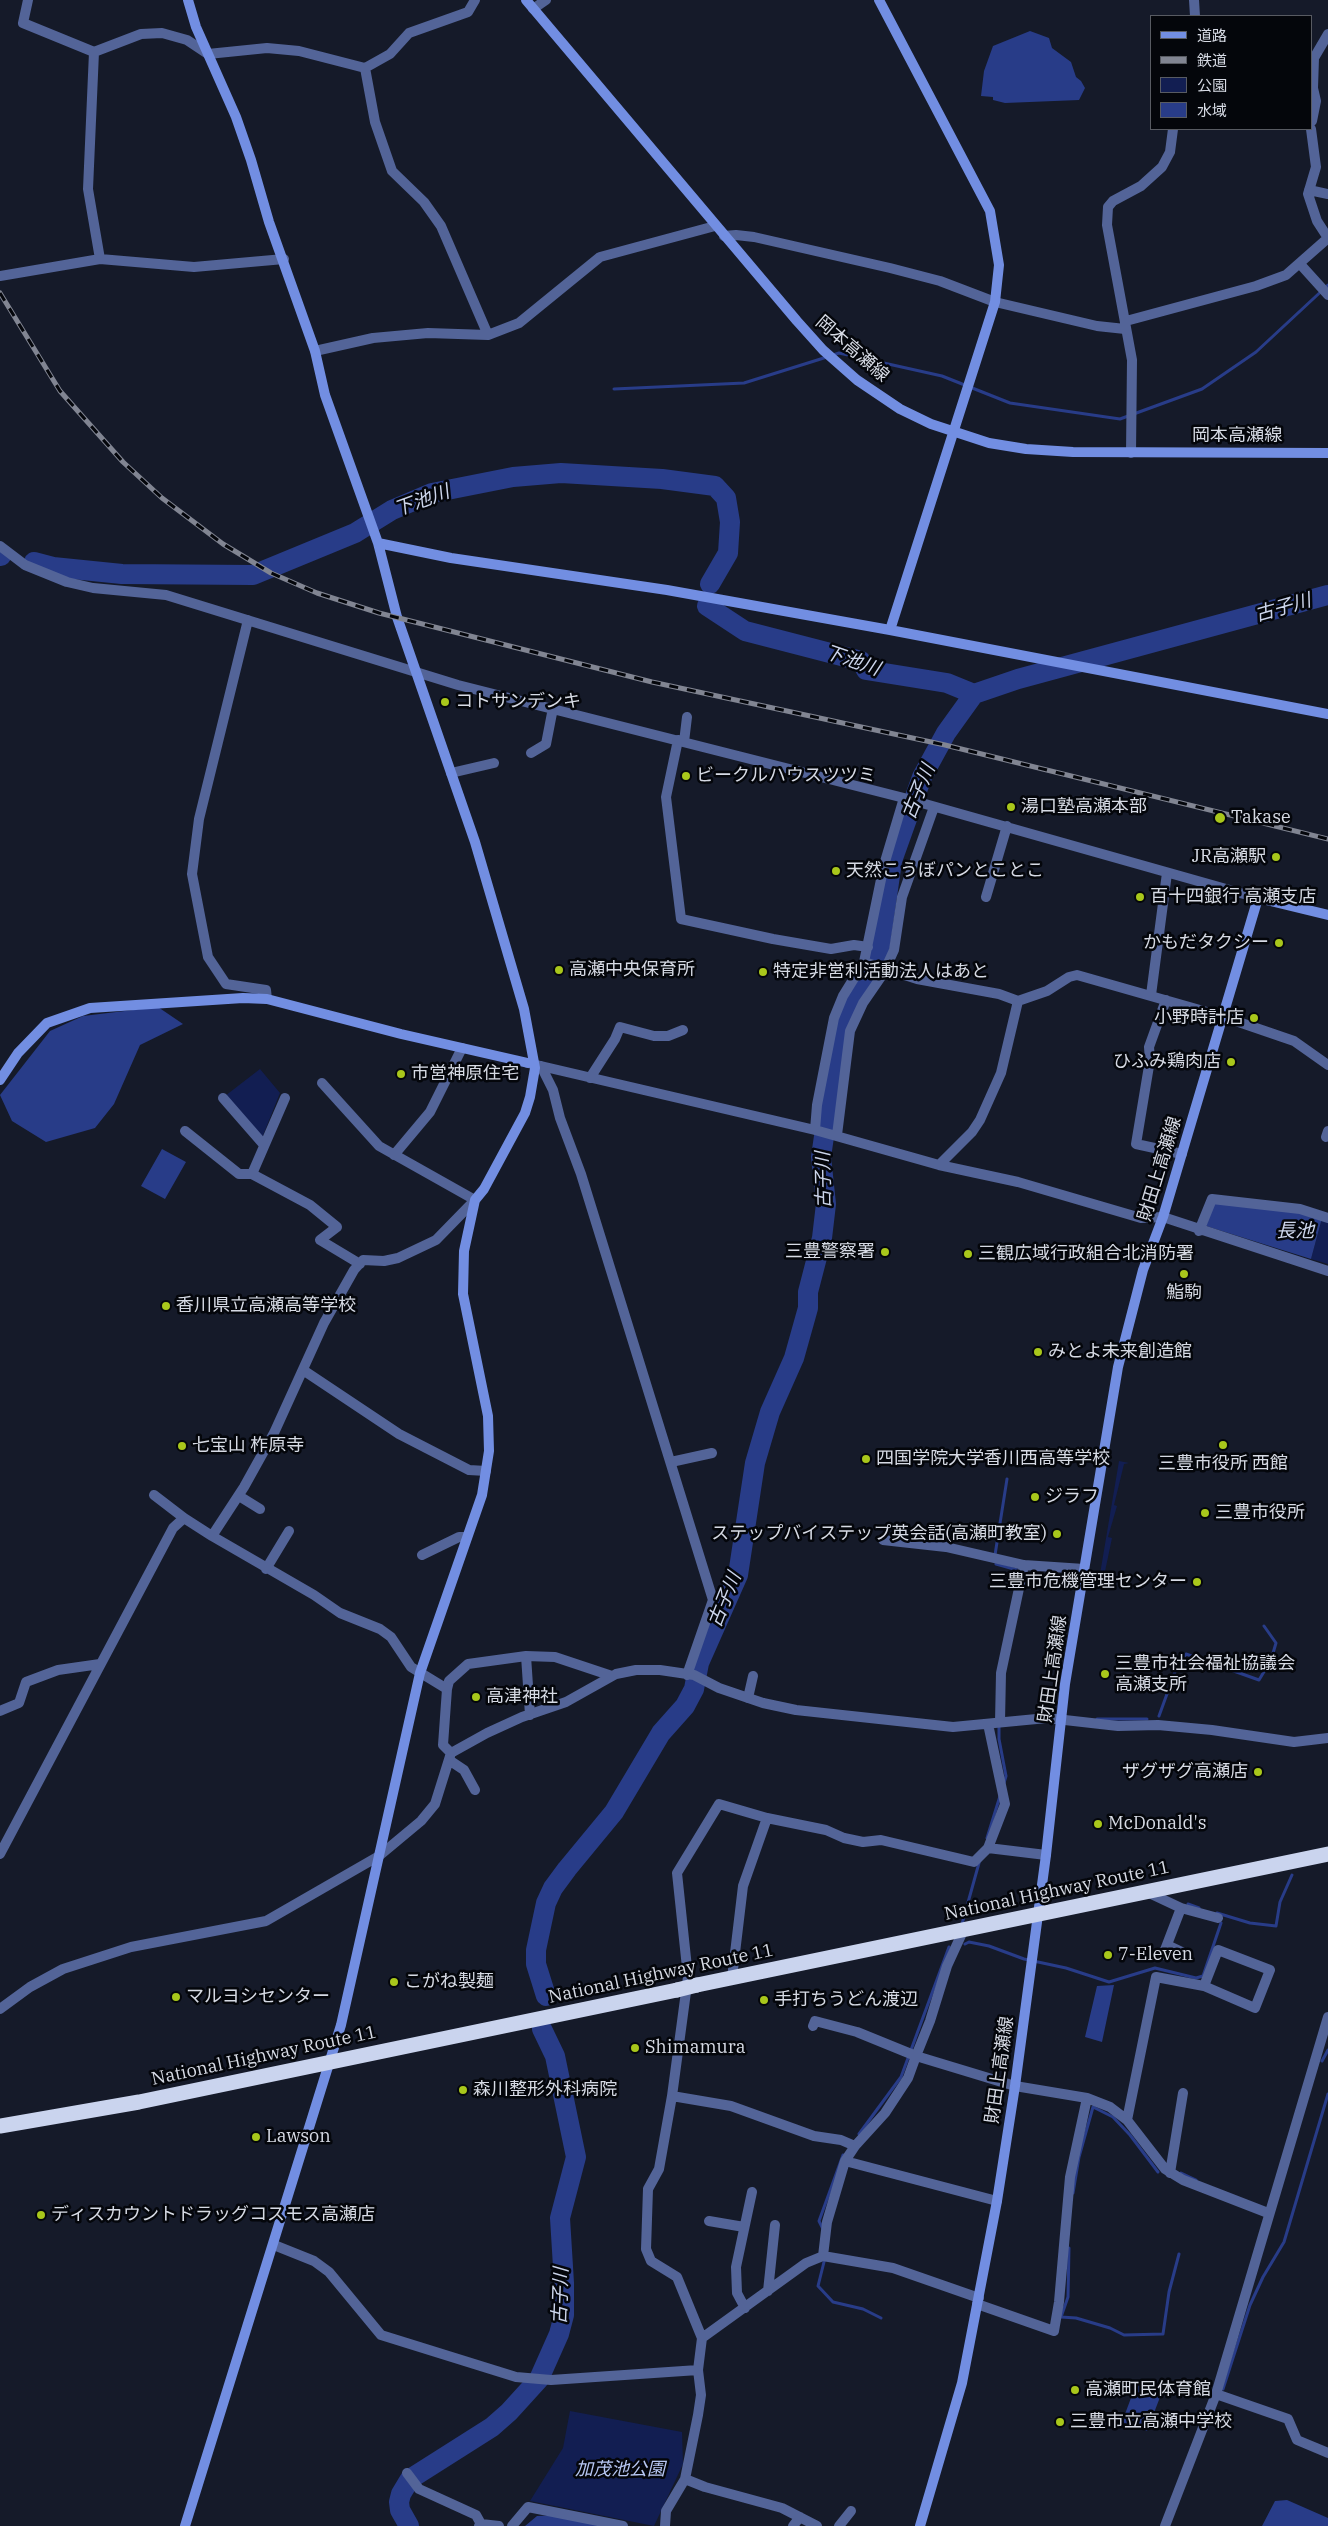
<!DOCTYPE html>
<html>
<head>
<meta charset="utf-8">
<style>
	body { margin:0 }
	#map { position:relative; width:1328px; height:2526px; overflow:hidden; background:#151a29; font-family:"IBM Plex Serif","Noto Sans JP",serif }
	canvas { display:block }
	.legend { position:absolute; left:1150px; top:15px; width:162px; height:115px; box-sizing:border-box; background:#04060b; border:1px solid #585b62; margin:0; padding:6px 9px; list-style:none; font-size:15px; color:#d6dae4 }
	.legend li { display:flex; align-items:center; gap:10px; height:25px }
	.legend b { width:25px; border:1px solid #585b62 }
</style>
</head>
<body>
<div id="map">
<canvas width="1328" height="2526"></canvas>
<ul class="legend">
<li><b style="height:6px;background:#728ee2"></b>道路</li>
<li><b style="height:6px;background:#818592"></b>鉄道</li>
<li><b style="height:14px;background:#121e52"></b>公園</li>
<li><b style="height:14px;background:#283c88"></b>水域</li>
</ul>
</div>
<script>
const ctx = document.querySelector('canvas').getContext('2d');
ctx.lineJoin = 'round';
function fill(path, color) {
  ctx.fillStyle = color;
  ctx.fill(path, 'evenodd');
}
function shape(rows) {
  const path = new Path2D();
  for (const r of rows) {
    path.moveTo(r[0], r[1]);
    for (let i = 2; i < r.length; i += 2) path.lineTo(r[i], r[i + 1]);
  }
  return path;
}
function stroke(path, color, width, dash) {
  ctx.strokeStyle = color;
  ctx.lineWidth = width;
  ctx.lineCap = dash ? 'butt' : 'round';
  ctx.setLineDash(dash || []);
  ctx.stroke(path);
}
function label(font, color, halo, rows, align = 'center') {
  ctx.font = font + ' "IBM Plex Serif","Noto Sans JP",serif';
  ctx.lineWidth = 5;
  ctx.setLineDash([]);
  ctx.textBaseline = 'middle';
  ctx.strokeStyle = halo;
  ctx.fillStyle = color;
  for (const [text, x, y, turn = 0] of rows) {
    ctx.save();
    ctx.translate(x, y);
    ctx.rotate((+turn || 0) * Math.PI / 180);
    ctx.textAlign = isNaN(turn) ? turn : align;
    if (halo) ctx.strokeText(text, 0, 0);
    ctx.fillText(text, 0, 0);
    ctx.restore();
  }
}
const green = shape([
	[260,1069,280,1093,262,1138,225,1096],
	[1322,1218,1328,1220,1328,1264,1311,1259],
	[1119,1461,1129,1463,1124,1464,1114,1505,1117,1506,1108,1537,1112,1538,1103,1581,1099,1580],
	[570,2411,682,2432,683,2464,654,2526,530,2501,563,2448]
]);
const water = shape([
	[1030,31,1049,38,1052,48,1071,62,1076,77,1081,81,1085,88,1079,100,1005,103,993,100,993,97,981,96,984,71,993,46],
	[158,1007,183,1024,140,1045,114,1104,95,1128,46,1142,12,1121,0,1095,50,1031,83,1016],
	[162,1149,186,1162,165,1199,141,1186],
	[1215,1201,1265,1206,1322,1218,1311,1259,1206,1226],
	[1114,1985,1102,2042,1085,2037,1097,1986],
	[1137,2382,1162,2392,1147,2431,1122,2422],
	[1287,2500,1328,2518,1328,2526,1262,2526,1275,2501],
	[564,2515,612,2526,525,2526,537,2516]
]);
const stream = shape([
	[833,355,839,353,942,376,1010,403,1120,419,1202,389,1256,352,1328,285],
	[614,389,744,383,827,357],
	[899,1533,930,1541],
	[995,1555,1007,1479],
	[996,1564,1021,1571],
	[1159,1716,1176,1669,1186,1654,1259,1680,1271,1660,1276,1643,1264,1626],
	[1097,1719,1147,1719],
	[999,1726,999,1739,1006,1776,1004,1783],
	[987,1838,1000,1796],
	[1188,1904,1199,1908],
	[1217,1913,1250,1923,1276,1926,1280,1902,1292,1875],
	[962,1924,979,1863],
	[965,1944,969,1942,989,1946,1024,1959,1066,1968,1109,1982,1155,1968,1196,1978,1203,1976,1221,1923],
	[1322,2061,1328,2050],
	[859,2134,901,2077,949,1947],
	[1181,2173,1196,2180],
	[1073,2193,1079,2157,1093,2107,1113,2117,1130,2135,1158,2172],
	[823,2229,819,2221,843,2155],
	[1069,2248,1068,2297,1061,2317,1076,2318,1110,2328,1124,2335,1163,2334,1169,2292,1179,2254],
	[825,2258,818,2286,833,2302,863,2309,881,2318],
	[1223,2389,1250,2305,1263,2277,1284,2242,1328,2094]
]);
const river = shape([
	[0,556,1,556],
	[34,562,53,567,122,574,253,575,355,533,392,510,432,493,513,477,561,473,662,479,715,486,726,498,730,522,728,553,710,584],
	[707,606,745,631,861,661,866,670,947,683,974,694],
	[546,1996,536,1964,536,1950,546,1903,553,1888,567,1869,614,1812,661,1733,685,1706,694,1689,699,1663,738,1575,755,1463,770,1412,794,1358,808,1308,808,1292,822,1238,826,1204,821,1157,837,1047,846,1014,869,977,880,946,892,861,922,777,946,733,974,694,1018,679,1328,595],
	[409,2526,400,2510,399,2502,401,2494,410,2479,492,2427,509,2412,539,2379,559,2334,564,2315,564,2283,560,2218,576,2157,555,2056,542,2029]
]);
const street = shape([
	[28,0,23,23,94,52,141,34,162,33,187,40,208,54,267,48,299,51,365,68,390,54,409,33,468,12,475,0],
	[1194,0,1195,16],
	[533,9,546,0],
	[94,52,88,189,100,259],
	[365,68,375,122,392,171,424,202,441,226,488,335],
	[1312,121,1316,101,1313,88,1314,58,1328,34],
	[1311,129,1316,167,1308,194,1317,221,1328,238],
	[1309,190,1328,194],
	[724,236,736,235,754,237,890,268,940,281,995,302,1097,326,1125,329],
	[1300,264,1328,295],
	[0,276,100,259,194,267,284,259],
	[1126,321,1256,286,1286,275,1328,238],
	[315,351,373,338,428,333,488,335,519,323,600,257,715,226],
	[1131,453,1132,360,1107,225,1108,207,1113,201,1141,186,1162,167,1170,152,1173,129],
	[0,546,25,565,67,582,93,588,166,595,458,685,904,798,1258,898],
	[248,620,199,819,192,874,208,957,226,984,266,990,267,999],
	[678,740,666,797,681,919,773,939,831,949,854,945,868,947],
	[684,742,687,717],
	[531,753,546,744,553,708],
	[451,773,494,763],
	[986,897,1007,826],
	[864,962,917,979,999,994,1018,1001,1047,991,1069,977,1077,975,1221,1016,1294,1041,1328,1065],
	[1151,995,1167,873],
	[1166,1000,1149,1047,1150,1060,1136,1144,1182,1154],
	[528,1063,815,1130,939,1165,1018,1182,1141,1218,1163,1217,1328,1271],
	[541,1066,553,1090,560,1118,581,1174,713,1600,687,1675],
	[590,1078,615,1039,620,1027,654,1036,668,1036,683,1030],
	[223,1098,264,1145],
	[815,1130,817,1105,834,1018,843,996,864,962,884,865,904,798],
	[185,1131,239,1174,252,1174,310,1205,337,1227,320,1240,360,1264],
	[837,1135,850,1031,863,1003,883,974,894,950,902,897,934,807],
	[1326,1137,1328,1131],
	[394,1155,430,1112,462,1048],
	[939,1165,972,1132,980,1120,1001,1073,1018,1001],
	[252,1174,285,1098],
	[1199,1231,1212,1199,1300,1209,1328,1218],
	[303,1370,399,1434,469,1470,486,1471],
	[671,1462,712,1453],
	[154,1495,184,1518],
	[239,1496,260,1509],
	[212,1536,314,1595,340,1613,380,1629,391,1637,411,1667,447,1689,443,1745,451,1753],
	[883,1540,946,1547,1024,1565,1084,1569],
	[422,1555,459,1537,467,1537],
	[266,1569,289,1531],
	[526,1656,530,1715],
	[447,1689,449,1681,468,1664,526,1656,555,1657,612,1676],
	[748,1698,753,1676],
	[0,1711,19,1703,26,1682,58,1670,100,1664],
	[1000,1722,1001,1673,1024,1565],
	[988,1724,1005,1804,988,1848,1046,1855],
	[449,1760,464,1770,475,1790],
	[0,1854,173,1528,184,1518,212,1536,244,1487,274,1433,324,1323,354,1270,363,1260,384,1261,398,1258,436,1240,475,1200,379,1146,322,1083],
	[1147,1892,1181,1908,1218,1918],
	[1167,1945,1184,1953],
	[1163,1955,1181,1908],
	[732,1978,743,1886,767,1818,826,1830,844,1838,863,1842,881,1840,974,1862,988,1848],
	[0,2009,30,1987,63,1969,131,1947,266,1921,379,1856,421,1821,435,1804,451,1753,487,1733,522,1717,566,1702,616,1674,636,1670,660,1670,694,1675,719,1688,763,1703,796,1710,953,1727,1047,1718,1118,1726,1158,1725,1212,1730,1294,1742,1328,1738],
	[813,2026,815,2021,857,2032,916,2056,930,2021,947,1966,964,1929],
	[672,2096,731,2106,814,2136,841,2140,855,2146,845,2161,997,2201],
	[1127,2120,1156,1977,1204,1986,1255,2008,1270,1970,1218,1950,1204,1986],
	[855,2146,885,2113,908,2078,916,2056,1015,2086,1087,2098,1110,2107,1127,2120,1165,2169,1183,2180,1268,2213],
	[1170,2173,1183,2093],
	[709,2221,744,2227],
	[274,2245,314,2261,329,2272,381,2335,516,2377,551,2380,698,2370],
	[823,2256,827,2222,845,2161],
	[768,2291,775,2225],
	[977,2304,1054,2331,1059,2302,1070,2177,1087,2098],
	[745,2308,737,2293,736,2267,752,2192],
	[702,2338,806,2263,823,2256,893,2268,979,2298],
	[1216,2394,1288,2419,1297,2440,1328,2453],
	[407,2473,419,2489,476,2515,481,2524],
	[685,2479,705,2487,782,2508,817,2526],
	[479,2526,481,2524,499,2526],
	[512,2526,528,2507,623,2526],
	[665,2526,666,2511,685,2479,698,2415,701,2395,698,2370,702,2338,677,2277,651,2261,646,2249,648,2189,659,2169,672,2096,688,1977,677,1873,719,1804,767,1818],
	[793,2526,800,2517],
	[839,2526,851,2511],
	[1165,2526,1216,2394,1328,2017]
]);
const secondary = shape([
	[526,0,797,321,823,350,857,380,900,409,931,424,989,443,1026,449,1073,452,1328,453],
	[879,0,990,211,999,265,995,302,890,630],
	[378,543,451,558,667,590,890,630,1328,714],
	[0,1080,18,1053,47,1023,90,1008,243,998,267,999,401,1034,528,1063],
	[185,2526,341,2025,420,1673,482,1495,489,1451,488,1416,463,1294,464,1251,475,1200,484,1189,525,1113,530,1097,535,1068,524,1009,475,842,397,617,378,543,325,395,315,351,269,222,251,160,236,117,196,27,188,0],
	[920,2526,962,2383,997,2201,1015,2086,1046,1855,1065,1684,1118,1367,1143,1270,1163,1217,1258,898,1328,915]
]);
const highway = shape([
	[697,1985,1328,1854],
	[0,2126,139,2102,677,1990]
]);
const rail = shape([
	[0,293,60,391,123,462,162,498,223,544,271,573,317,593,379,613,652,682,945,745,1328,839]
]);
const highwayBridge = shape([
	[677,1990,697,1985]
]);
const markers = [
	[445,702,5,"#a9c71b"],
	[686,776,5,"#a9c71b"],
	[1011,807,5,"#a9c71b"],
	[1220,818,6,"#a9c71b"],
	[1276,857,5,"#a9c71b"],
	[836,871,5,"#a9c71b"],
	[1140,897,5,"#a9c71b"],
	[1279,943,5,"#a9c71b"],
	[559,970,5,"#a9c71b"],
	[763,972,5,"#a9c71b"],
	[1254,1018,5,"#a9c71b"],
	[1231,1062,5,"#a9c71b"],
	[401,1074,5,"#a9c71b"],
	[885,1252,5,"#a9c71b"],
	[968,1254,5,"#a9c71b"],
	[1184,1274,5,"#a9c71b"],
	[166,1306,5,"#a9c71b"],
	[1038,1352,5,"#a9c71b"],
	[1223,1445,5,"#a9c71b"],
	[182,1446,5,"#a9c71b"],
	[866,1459,5,"#a9c71b"],
	[1035,1497,5,"#a9c71b"],
	[1205,1513,5,"#a9c71b"],
	[1057,1534,5,"#a9c71b"],
	[1197,1582,5,"#a9c71b"],
	[1105,1674,5,"#a9c71b"],
	[476,1697,5,"#a9c71b"],
	[1258,1772,5,"#a9c71b"],
	[1098,1824,5,"#a9c71b"],
	[1108,1955,5,"#a9c71b"],
	[394,1982,5,"#a9c71b"],
	[176,1997,5,"#a9c71b"],
	[764,2000,5,"#a9c71b"],
	[635,2048,5,"#a9c71b"],
	[463,2090,5,"#a9c71b"],
	[256,2137,5,"#a9c71b"],
	[41,2215,5,"#a9c71b"],
	[1075,2390,5,"#a9c71b"],
	[1060,2422,5,"#a9c71b"]
];
const streetNames = [
	["岡本高瀬線",852,349,41],
	["岡本高瀬線",1237,436],
	["財田上高瀬線",1160,1169,-73],
	["財田上高瀬線",1053,1669,-82],
	["National Highway Route 11",1057,1891,-12],
	["National Highway Route 11",661,1974,-12],
	["National Highway Route 11",264,2056,-12],
	["財田上高瀬線",1000,2070,-82]
];
const poiNames = [
	["コトサンデンキ",455,702],
	["ビークルハウスツツミ",696,776],
	["湯口塾高瀬本部",1021,807],
	["Takase",1231,818],
	["JR高瀬駅",1266,857,"right"],
	["天然こうぼパンとことこ",846,871],
	["百十四銀行 高瀬支店",1150,897],
	["かもだタクシー",1269,943,"right"],
	["高瀬中央保育所",569,970],
	["特定非営利活動法人はあと",773,972],
	["小野時計店",1244,1018,"right"],
	["ひふみ鶏肉店",1221,1062,"right"],
	["市営神原住宅",411,1074],
	["三豊警察署",875,1252,"right"],
	["三観広域行政組合北消防署",978,1254],
	["鮨駒",1184,1293,"center"],
	["香川県立高瀬高等学校",176,1306],
	["みとよ未来創造館",1048,1352],
	["七宝山 柞原寺",192,1446],
	["四国学院大学香川西高等学校",876,1459],
	["三豊市役所 西館",1223,1464,"center"],
	["ジラフ",1045,1497],
	["三豊市役所",1215,1513],
	["ステップバイステップ英会話(高瀬町教室)",1047,1534,"right"],
	["三豊市危機管理センター",1187,1582,"right"],
	["三豊市社会福祉協議会",1115,1664],
	["高瀬支所",1115,1685],
	["高津神社",486,1697],
	["ザグザグ高瀬店",1248,1772,"right"],
	["McDonald's",1108,1824],
	["7-Eleven",1118,1955],
	["こがね製麺",404,1982],
	["マルヨシセンター",186,1997],
	["手打ちうどん渡辺",774,2000],
	["Shimamura",645,2048],
	["森川整形外科病院",473,2090],
	["Lawson",266,2137],
	["ディスカウントドラッグコスモス高瀬店",51,2215],
	["高瀬町民体育館",1085,2390],
	["三豊市立高瀬中学校",1070,2422]
];
const parkNames = [
	["加茂池公園",620,2470]
];
const waterNames = [
	["下池川",422,501,-20],
	["古子川",1283,608,-16],
	["下池川",852,661,19],
	["古子川",919,792,-68],
	["古子川",824,1180,-91],
	["長池",1295,1232],
	["古子川",725,1600,-68],
	["古子川",561,2296,-88]
];
fill(green, '#121e52');
fill(water, '#283c88');
stroke(stream, '#283c88', 3);
stroke(river, '#283c88', 20);
stroke(street, '#536498', 10);
stroke(secondary, '#728ee2', 10);
stroke(highway, '#cad4ee', 15);
stroke(rail, '#818592', 5);
stroke(rail, '#04060b', 3, [9]);
stroke(highwayBridge, '#cad4ee', 15);
for (const [x, y, r, color] of markers) {
  const dot = new Path2D();
  dot.arc(x, y, r, 0, 2 * Math.PI);
  ctx.fillStyle = color;
  ctx.fill(dot);
  stroke(dot, '#04060b', 2);
}
label('18px', '#d6dae4', '#04060b', streetNames);
label('18px', '#d6dae4', '#04060b', poiNames, 'left');
label('italic 18px', '#b6c6f2', '#04060b', parkNames);
label('italic 19px', '#ccd5eb', '#04060b', waterNames);
</script>
</body>
</html>
